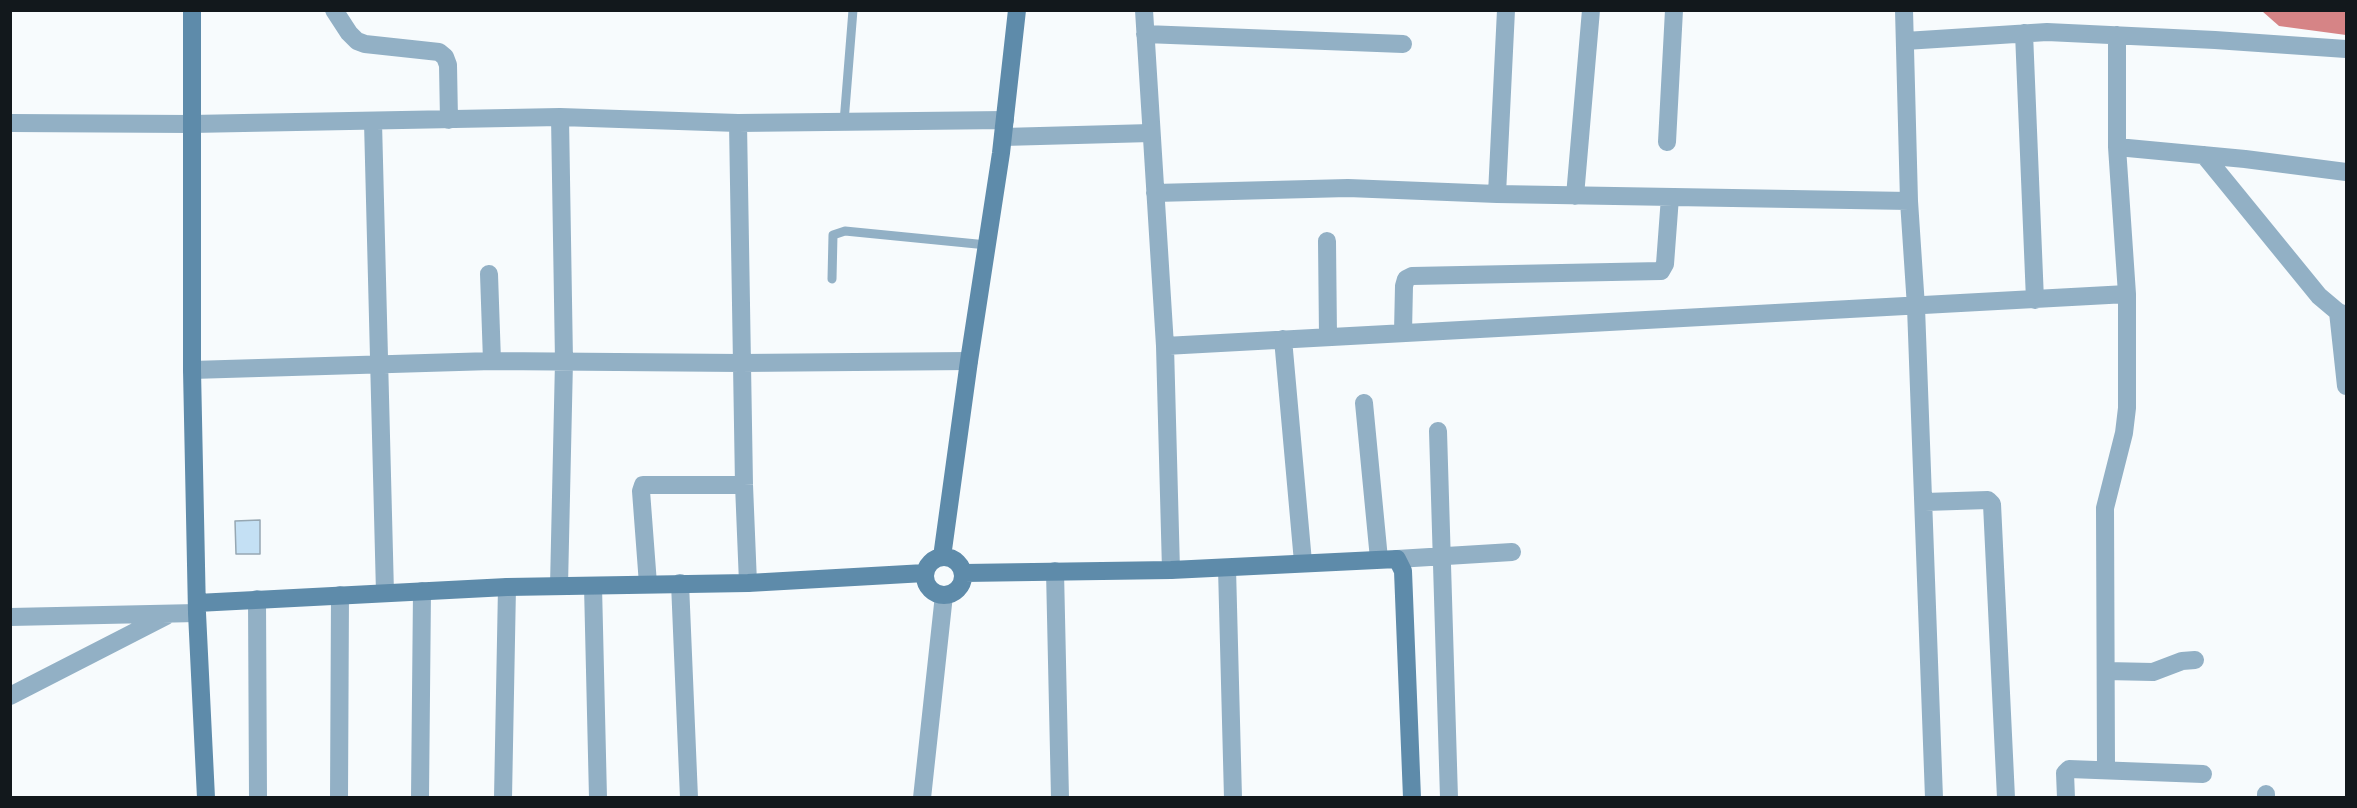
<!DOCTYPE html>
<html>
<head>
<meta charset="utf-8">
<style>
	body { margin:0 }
	#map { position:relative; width:2357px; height:808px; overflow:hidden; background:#f7fbfd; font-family:"PT Sans Narrow",sans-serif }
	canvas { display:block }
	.frame { position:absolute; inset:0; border:12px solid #12181c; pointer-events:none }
</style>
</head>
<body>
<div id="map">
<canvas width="2357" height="808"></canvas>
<div class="frame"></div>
</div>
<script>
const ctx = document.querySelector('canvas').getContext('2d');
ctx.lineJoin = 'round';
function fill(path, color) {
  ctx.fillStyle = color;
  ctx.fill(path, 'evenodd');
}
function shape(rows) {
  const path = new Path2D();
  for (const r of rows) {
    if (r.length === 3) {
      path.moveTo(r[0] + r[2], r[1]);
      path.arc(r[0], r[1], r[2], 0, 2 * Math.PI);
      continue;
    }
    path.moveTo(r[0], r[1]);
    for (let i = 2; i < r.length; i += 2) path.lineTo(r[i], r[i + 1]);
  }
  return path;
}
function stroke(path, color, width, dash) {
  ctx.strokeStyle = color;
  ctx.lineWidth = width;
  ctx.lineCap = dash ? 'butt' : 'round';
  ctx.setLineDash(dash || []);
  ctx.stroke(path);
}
const water = shape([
	[2262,11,2346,11,2346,35,2279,26]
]);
const building = shape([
	[260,520,260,554,236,554,235,521,260,520]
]);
const lane = shape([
	[844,122,853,10],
	[832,279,833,235,845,231,987,245]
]);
const street = shape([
	[334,10,349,33,357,41,365,44,439,52,445,57,448,65,449,120],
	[1144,10,1165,346,1171,570],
	[1904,10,1909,201,1916,307,1934,798],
	[2024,33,2035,300],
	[1145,34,1403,44],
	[1905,41,2047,32,2215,40,2346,49],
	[373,122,385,593],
	[10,123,191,124,560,117,738,123,1005,120],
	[738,123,744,485,748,583],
	[1003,137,1151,133],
	[1667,142,1674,10],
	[2117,147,2245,159,2346,172],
	[2204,155,2319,296,2338,312,2346,315],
	[1155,193,1348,188,1497,194,1909,201],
	[1497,194,1506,10],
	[1575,196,1591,10],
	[1327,241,1328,336],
	[489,274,492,361],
	[2338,312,2346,386],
	[1403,332,1404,286,1406,279,1412,276,1661,271,1665,264,1670,197],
	[1283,339,1303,562],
	[1165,346,2127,294],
	[192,370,492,361,741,363,969,361],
	[1364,403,1379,559],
	[1438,431,1449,798],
	[1925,502,1988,500,1992,504,2006,798],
	[1397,559,1512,552],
	[1227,568,1233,798],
	[1055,571,1060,798],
	[680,583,689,798],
	[648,584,641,491,643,485,744,485],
	[559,586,564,361,560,117],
	[593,586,598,798],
	[257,599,258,798],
	[10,617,197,613],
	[2106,671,2153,672,2182,661,2195,660],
	[10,696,166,616],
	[2106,769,2105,508,2124,433,2127,408,2127,294,2117,147,2117,35],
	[2266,794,2266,798],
	[339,798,340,595],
	[420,798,422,591],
	[503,798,507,587],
	[922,798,944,595],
	[2066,798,2065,773,2069,769,2203,774]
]);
const secondary = shape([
	[192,10,192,370,197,613,206,798],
	[944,576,19],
	[942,557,969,361,1001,153,1017,10],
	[964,573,1171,570,1397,559,1403,571,1412,798],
	[197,603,507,587,748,583,925,573]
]);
fill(water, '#d68486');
fill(building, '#c4e0f4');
stroke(building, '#96a7b2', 1.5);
stroke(lane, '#92b0c5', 9);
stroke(street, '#92b0c5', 18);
stroke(secondary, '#5e8baa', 18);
</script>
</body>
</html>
